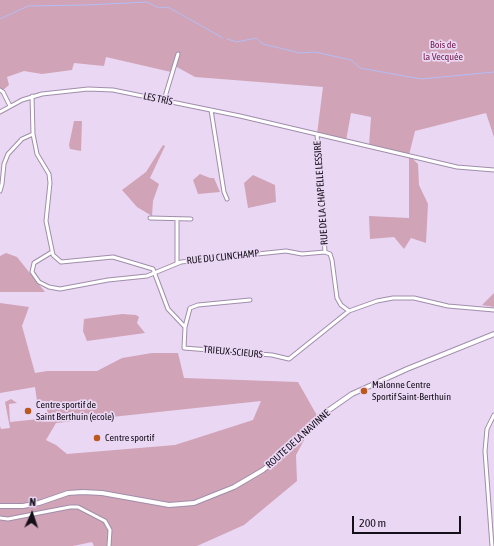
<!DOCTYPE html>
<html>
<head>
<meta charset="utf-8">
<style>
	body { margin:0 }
	#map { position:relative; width:494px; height:546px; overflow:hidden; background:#ead7f4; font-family:"Asap Condensed",sans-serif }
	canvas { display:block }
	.north { position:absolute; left:12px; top:494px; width:40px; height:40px; -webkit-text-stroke:3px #ead7f4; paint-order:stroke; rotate:3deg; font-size:11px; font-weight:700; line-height:16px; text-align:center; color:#150f19 }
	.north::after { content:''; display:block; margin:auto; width:14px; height:18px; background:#150f19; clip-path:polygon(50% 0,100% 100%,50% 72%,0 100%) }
	.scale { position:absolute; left:352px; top:516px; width:109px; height:18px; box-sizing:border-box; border:2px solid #150f19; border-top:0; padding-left:5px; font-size:12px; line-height:14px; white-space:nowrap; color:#150f19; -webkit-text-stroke:3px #ead7f4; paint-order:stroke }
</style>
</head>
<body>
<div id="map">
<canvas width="494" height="546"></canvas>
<div class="north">N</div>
<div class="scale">200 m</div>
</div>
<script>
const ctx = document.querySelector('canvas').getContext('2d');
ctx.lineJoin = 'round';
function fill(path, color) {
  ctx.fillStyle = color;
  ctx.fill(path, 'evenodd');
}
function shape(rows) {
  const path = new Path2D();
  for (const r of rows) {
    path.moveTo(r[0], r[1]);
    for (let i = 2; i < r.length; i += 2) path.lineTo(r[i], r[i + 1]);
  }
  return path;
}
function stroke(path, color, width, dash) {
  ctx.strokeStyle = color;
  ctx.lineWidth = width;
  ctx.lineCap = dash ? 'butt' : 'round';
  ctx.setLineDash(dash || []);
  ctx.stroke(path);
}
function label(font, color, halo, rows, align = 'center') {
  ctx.font = font + ' "Asap Condensed",sans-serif';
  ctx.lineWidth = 3.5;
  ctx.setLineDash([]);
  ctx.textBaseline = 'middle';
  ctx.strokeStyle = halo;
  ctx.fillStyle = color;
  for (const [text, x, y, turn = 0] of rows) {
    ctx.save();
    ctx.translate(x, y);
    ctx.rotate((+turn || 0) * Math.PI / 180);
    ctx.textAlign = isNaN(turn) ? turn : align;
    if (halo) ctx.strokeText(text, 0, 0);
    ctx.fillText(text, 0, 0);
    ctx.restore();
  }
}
const green = shape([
	[0,0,494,0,494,137,486,113,415,131,409,155,418,164,419,185,428,204,426,243,411,238,404,249,394,237,370,239,369,216,409,218,409,155,369,146,371,117,351,113,346,141,317,134,323,87,195,77,175,66,171,72,106,57,104,66,74,63,72,70,42,74,24,71,7,77,9,85,2,91,0,90],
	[74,121,82,121,81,151,70,149,69,145],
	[163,145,165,146,150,178,159,184,153,201,152,216,137,207,122,190,146,172],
	[200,174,210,178,214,178,220,192,198,194,193,180],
	[253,175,275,185,276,202,248,208,244,183],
	[6,253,17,257,45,292,0,292,0,256],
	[494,289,494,307,482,305,494,293],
	[0,303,29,307,22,326,35,373,47,371,97,371,122,358,152,353,178,353,184,378,298,382,319,419,309,431,296,455,297,481,244,525,197,546,94,546,92,542,73,546,0,546,0,426,1,429,10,428,5,402,11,399,17,403,9,404,10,422,48,418,46,401,37,401,35,387,0,393],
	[261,401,253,420,175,445,67,454,56,445,46,440,56,423],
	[122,314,136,315,139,317,137,323,145,333,87,341,83,331,84,319]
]);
const stream = shape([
	[0,19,28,6,86,5,147,2,159,8,168,7,223,38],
	[227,39,237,42,256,38,263,44,300,53,315,52,351,60,360,68,421,79,494,72]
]);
const street = shape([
	[0,90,3,92,10,106],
	[32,96,33,134,37,154,49,174,50,183,46,221,53,255,61,262,113,257,153,269,168,309,185,327,184,348,272,355,289,359,349,311,377,301,393,298,414,298,448,306,494,310],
	[164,100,178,54],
	[211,110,224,192,227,199],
	[0,112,22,100,42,94,88,89,113,90,240,116,457,167,494,170],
	[317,134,325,252,330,254,332,260,337,298,341,305,349,311],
	[0,191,2,184,4,164,8,154,22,139,33,134],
	[150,218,191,219],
	[177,219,177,263],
	[52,252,34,263,32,272,39,282,49,287,60,289,108,280,147,276,181,262,286,251,302,254,325,252],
	[185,327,190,308,198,305,250,300],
	[0,518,8,519,70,507,78,507,105,521,110,530,109,546],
	[492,546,485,451,487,429,494,415]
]);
const secondary = shape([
	[0,506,23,506,39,503,68,493,83,492,102,493,169,505,194,503,234,487,263,470,288,450,329,410,352,394,407,369,494,334]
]);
const markers = [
	[364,391,4,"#ba581e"],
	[28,411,4,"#ba581e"],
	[97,438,4,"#ba581e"]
];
const parkNames = [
	["Bois de",443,45],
	["la Vecquée",443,57]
];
const streetNames = [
	["LES TRÎS",158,99,12],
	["RUE DE LA CHAPELLE LESSIRE",321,193,-94],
	["RUE DU CLINCHAMP",223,257,-6],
	["TRIEUX-SCIEURS",233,352,5],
	["ROUTE DE LA NAVINNE",298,439,-42]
];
const poiNames = [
	["Malonne Centre",372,385],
	["Sportif Saint-Berthuin",372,397],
	["Centre sportif de",36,405],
	["Saint Berthuin (ecole)",36,417],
	["Centre sportif",105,438]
];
fill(green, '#d1a3b7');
stroke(stream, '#b3bef5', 1);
stroke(street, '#a08eaa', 5);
stroke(secondary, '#a08eaa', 6);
stroke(street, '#fff', 3);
stroke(secondary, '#fff', 4);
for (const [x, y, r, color] of markers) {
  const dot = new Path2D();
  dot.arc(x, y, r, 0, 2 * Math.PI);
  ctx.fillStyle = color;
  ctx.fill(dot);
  stroke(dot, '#ead7f4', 1.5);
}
label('10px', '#741e4e', '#ead7f4', parkNames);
label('10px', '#150f19', '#ead7f4', streetNames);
label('10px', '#150f19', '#ead7f4', poiNames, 'left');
</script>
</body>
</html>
